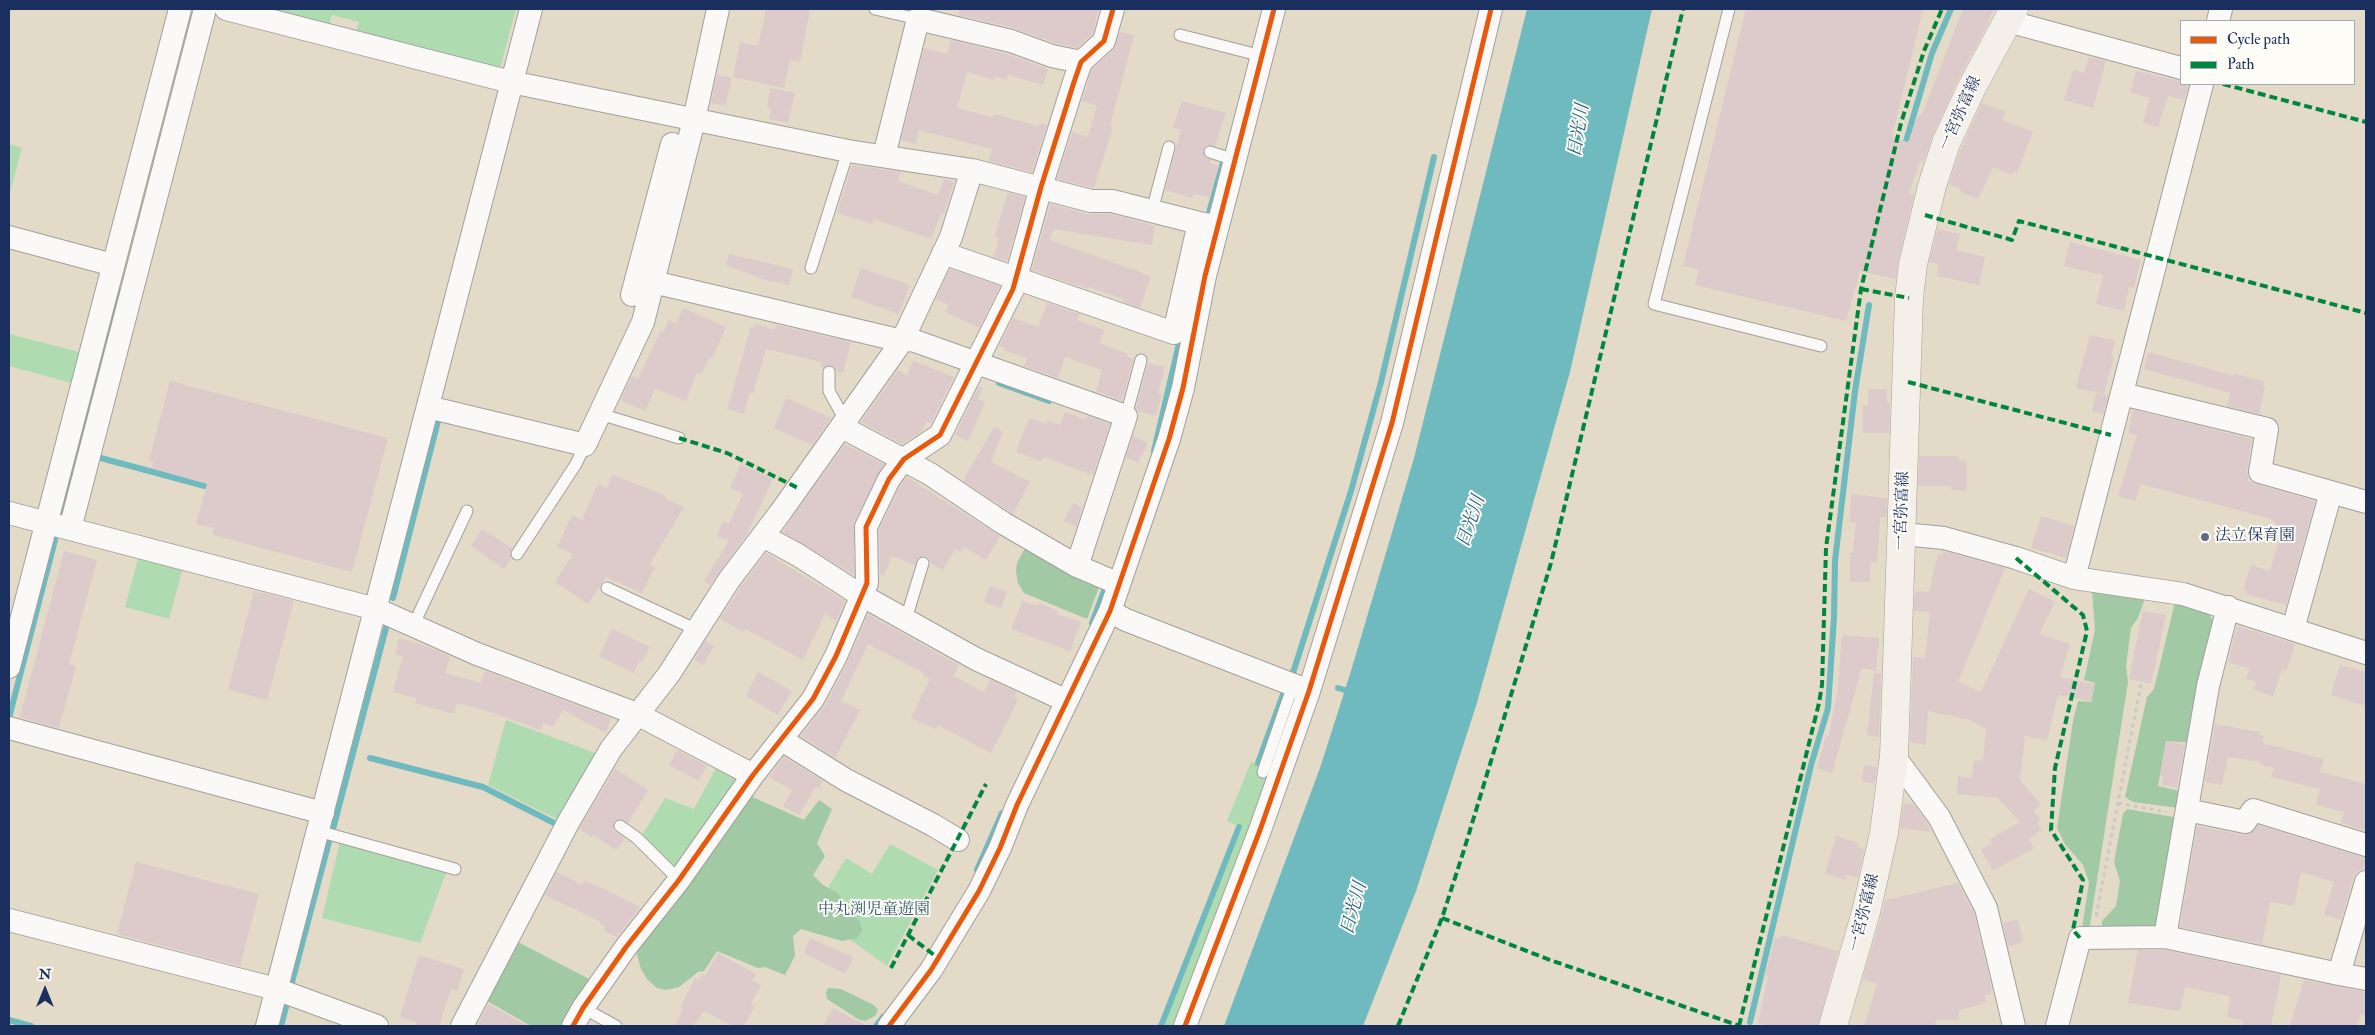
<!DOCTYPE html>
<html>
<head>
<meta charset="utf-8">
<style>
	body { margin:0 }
	#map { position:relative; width:2375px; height:1035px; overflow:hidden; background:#e3dac8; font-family:"IM FELL Double Pica",serif }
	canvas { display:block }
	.frame { position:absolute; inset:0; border:10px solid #1b2f5e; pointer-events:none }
	.legend { position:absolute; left:2180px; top:20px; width:175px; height:65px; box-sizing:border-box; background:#fdfcf7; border:1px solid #a3aaba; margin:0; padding:6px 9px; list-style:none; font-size:15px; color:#1b2f5e }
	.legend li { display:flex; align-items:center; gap:10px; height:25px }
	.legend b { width:25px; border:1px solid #a3aaba }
	.north { position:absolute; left:20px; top:965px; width:50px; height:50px; -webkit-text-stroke:4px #fdfcf7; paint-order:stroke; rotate:0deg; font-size:14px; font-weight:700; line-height:20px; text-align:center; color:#1b2f5e }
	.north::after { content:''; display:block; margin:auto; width:18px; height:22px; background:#1b2f5e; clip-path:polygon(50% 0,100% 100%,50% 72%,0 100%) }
</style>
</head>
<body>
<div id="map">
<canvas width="2375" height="1035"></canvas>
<div class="frame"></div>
<ul class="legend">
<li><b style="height:6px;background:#e8590c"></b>Cycle path</li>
<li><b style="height:6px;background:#00873e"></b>Path</li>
</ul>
<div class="north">N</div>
</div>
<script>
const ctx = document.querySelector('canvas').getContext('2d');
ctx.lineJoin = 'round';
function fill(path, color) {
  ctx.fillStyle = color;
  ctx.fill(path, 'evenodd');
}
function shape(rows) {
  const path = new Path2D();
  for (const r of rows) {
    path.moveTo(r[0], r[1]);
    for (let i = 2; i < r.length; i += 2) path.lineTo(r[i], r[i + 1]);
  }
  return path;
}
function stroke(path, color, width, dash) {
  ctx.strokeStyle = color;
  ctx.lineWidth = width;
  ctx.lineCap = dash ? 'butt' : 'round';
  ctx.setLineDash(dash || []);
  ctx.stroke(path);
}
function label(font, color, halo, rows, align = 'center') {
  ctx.font = font + ' "IM FELL Double Pica","Noto Serif JP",serif';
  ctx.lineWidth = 4;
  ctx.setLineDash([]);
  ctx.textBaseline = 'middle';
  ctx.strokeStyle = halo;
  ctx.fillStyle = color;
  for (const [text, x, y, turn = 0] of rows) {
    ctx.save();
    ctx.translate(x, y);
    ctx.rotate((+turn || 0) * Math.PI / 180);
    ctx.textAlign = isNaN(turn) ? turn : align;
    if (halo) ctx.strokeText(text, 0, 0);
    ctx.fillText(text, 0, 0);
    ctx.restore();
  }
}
const green = shape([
	[267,9,516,9,500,69,356,32,359,22,332,15,329,25],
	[9,144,22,148,9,196],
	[9,334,87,354,79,385,9,366],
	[139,555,183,567,169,619,125,607],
	[1293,699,1297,705,1178,1026,1164,1026,1242,828,1227,821,1251,762,1269,769],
	[506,720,601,755,563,822,488,785],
	[716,768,741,778,678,870,641,837,665,798,694,809],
	[340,842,447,870,420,943,322,918],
	[890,844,938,870,887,966,813,913,846,858,872,874]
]);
const forest = shape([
	[1027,544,1101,582,1087,619,1024,593,1018,583,1016,572,1017,563],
	[2092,590,2145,598,2138,618,2131,628,2126,666,2128,682,2089,931,2082,929,2089,882,2083,865,2065,844,2057,828,2073,721,2078,701,2091,702,2095,683,2084,680,2095,630],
	[2175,602,2204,608,2213,620,2193,743,2166,741,2158,786,2183,792,2179,808,2133,802,2125,797,2147,697,2154,689],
	[748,795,804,820,819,800,832,809,817,843,825,856,813,875,823,885,837,893,860,922,862,931,857,938,842,941,801,929,793,936,795,956,785,975,765,967,758,968,717,951,704,971,698,972,679,987,666,990,657,988,647,979,641,969,637,955,638,945],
	[2127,809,2179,818,2161,932,2102,931,2102,921,2116,906,2120,881,2114,862,2123,814],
	[514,940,593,981,567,1026,531,1026,482,998],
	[828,988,841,989,874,1005,878,1010,875,1016,865,1021,858,1019,827,999,826,993]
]);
const water = shape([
	[1527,9,1652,9,1570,372,1476,706,1416,891,1363,1026,1224,1026,1320,768,1351,671,1414,458]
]);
const stream = shape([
	[1904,148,1932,53,1951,9],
	[1207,220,1225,155],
	[999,383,1049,401],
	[1154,451,1181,335],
	[97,457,205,486],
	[63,512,120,291],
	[393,598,439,417],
	[1092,623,1107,583],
	[1292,676,1351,491,1381,382,1434,157],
	[1338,688,1351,692],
	[9,718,55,540],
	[370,758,483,787,560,826],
	[1258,763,1285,689],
	[333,829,386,628],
	[977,870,1002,813],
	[291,986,329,842],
	[9,1020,31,1026],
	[1750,1022,1811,765,1828,708,1834,617,1835,561,1855,391,1869,305],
	[281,1026,287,1003],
	[876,1026,883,1017],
	[1161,1026,1239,827]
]);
const building = shape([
	[766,9,810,9,800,62,790,60,784,88,733,77,740,42,758,46],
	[960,9,1099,9,1092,34,1077,48,1056,43,1014,28,958,15],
	[1746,9,1923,9,1892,137,1908,142,1919,114,1922,115,1963,9,1994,9,1986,27,1957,82,1932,137,1923,162,1920,161,1909,194,1914,195,1898,260,1896,279,1860,271,1846,321,1695,285,1699,270,1683,266],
	[1120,32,1134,35,1110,126,1113,127,1094,188,1057,179,1072,132,1088,137,1097,106,1082,101,1083,97,1092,69,1113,50],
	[951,40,1007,54,1048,69,1043,85,1008,75,1006,80,995,76,994,80,967,72,957,108,993,117,994,114,1038,126,1039,123,1047,125,1032,172,989,161,992,149,919,130,916,144,901,140,924,48,947,54],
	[2089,57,2106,61,2093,108,2064,100,2073,70,2084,73],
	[2136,71,2181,81,2181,84,2189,84,2184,100,2168,96,2158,127,2143,123,2150,98,2130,92],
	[717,75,732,78,725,106,711,103],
	[770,88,795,93,788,123,769,119,771,109,767,108],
	[1182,101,1226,113,1215,146,1208,145,1203,150,1204,157,1211,160,1210,163,1219,166,1209,197,1194,194,1192,198,1165,190,1181,130,1173,127],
	[1982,103,2006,112,2002,120,2033,132,2017,173,2014,171,2012,175,1993,167,1978,199,1960,192,1961,189,1949,184,1961,149],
	[852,165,901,172,898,181,938,195,944,179,954,182,944,214,941,213,931,239,874,219,872,224,837,213],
	[1008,193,1025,197,1007,261,994,257,999,238,994,237],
	[1050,204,1088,214,1110,214,1155,226,1152,245,1053,229,1050,240,1151,276,1140,308,1123,302,1124,299,1089,287,1088,289,1032,270],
	[1938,229,1960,234,1956,250,1985,257,1979,285,1937,276,1939,265,1929,262],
	[2070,242,2141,260,2134,288,2129,287,2124,311,2096,304,2103,275,2064,266],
	[729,254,793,269,789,285,765,280,726,265],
	[861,268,910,285,899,314,851,297],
	[950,269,1000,286,979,328,945,312,949,305,936,299],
	[1047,303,1079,314,1077,320,1104,330,1099,343,1128,354,1127,357,1134,359,1122,401,1096,391,1102,370,1065,357,1058,378,1024,366,1027,358,1004,350,1005,348,1000,345,1013,318,1038,327],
	[683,308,726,327,712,358,709,357,701,375,697,373,686,401,655,389,645,411,621,400,632,376,638,379,661,330,664,332,669,320,676,324],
	[756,324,774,330,776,325,851,342,843,373,836,371,832,365,821,368,822,362,766,349,753,393,750,392,744,414,727,409,751,327,755,328],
	[2090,335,2115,341,2111,356,2114,356,2104,394,2076,388],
	[2148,352,2234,376,2235,374,2264,381,2263,387,2265,387,2259,414,2227,406,2230,393,2144,369],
	[913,361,954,377,931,423,927,421,921,432,902,444,861,422,898,370,907,376],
	[1148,363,1165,367,1158,394,1162,394,1156,416,1138,411,1136,408],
	[170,381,388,438,352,572,213,535,214,528,196,524,207,484,151,468,153,462,149,461],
	[979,386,983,388,978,399,985,402,968,441,955,435],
	[1868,389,1887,389,1887,403,1890,403,1889,433,1863,433,1863,406,1868,406],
	[2096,393,2108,396,2103,414,2092,411],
	[786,398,831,418,812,445,774,428],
	[2133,410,2252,439,2247,470,2249,482,2315,501,2286,605,2246,594,2247,591,2243,590,2251,565,2270,571,2281,531,2272,519,2140,484,2136,501,2118,496,2137,435,2128,433],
	[1065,412,1085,419,1087,416,1110,424,1093,475,1044,457,1041,461,1016,452,1029,418,1047,424,1048,421,1060,425],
	[994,427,1003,432,991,462,1030,482,1013,514,963,481],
	[1133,436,1148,443,1138,463,1126,457],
	[845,444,884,464,854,522,854,575,782,532],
	[1919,456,1959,456,1958,460,1967,461,1967,491,1951,489,1951,486,1918,486],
	[741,464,773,479,747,534,710,585,704,581,729,541,717,536,723,521,729,524,743,494,730,488],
	[613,475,666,496,665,499,684,507,650,564,655,567,642,593,606,577,588,604,555,582,573,554,557,547,572,515,582,520,598,484,607,488],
	[907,477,1000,536,986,560,964,547,961,552,955,549,943,570,930,563,929,558,925,556,918,557,915,565,892,556,884,576,880,574,879,530,900,486],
	[1851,494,1887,498,1886,517,1881,517,1880,519,1877,562,1870,562,1870,582,1850,582,1850,553,1853,553,1856,522,1850,522],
	[1073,503,1082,508,1076,527,1064,521],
	[2041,516,2074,526,2066,558,2031,548],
	[482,529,512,548,510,554,511,558,504,569,471,546],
	[64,551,97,560,69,664,76,666,59,728,20,717],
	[1943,551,2005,568,1958,682,1981,692,2029,589,2055,602,2039,634,2070,644,2060,677,2094,684,2091,701,2058,695,2047,740,2025,736,2020,780,2040,803,2034,812,2041,819,2037,823,2042,829,2029,839,2034,848,1993,871,1981,850,1992,843,1990,839,2020,822,1998,798,1957,794,1958,776,1972,778,1974,760,1983,761,1986,729,1970,720,1928,711,1926,745,1910,742,1913,657,1925,658,1930,612,1914,611,1915,591,1929,592,1938,554,1942,555],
	[766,553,845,601,836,621,825,614,803,660,746,629,744,632,720,619,740,588],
	[990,586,1007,592,1001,608,984,602],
	[254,591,294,601,267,700,228,689],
	[1022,601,1038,606,1039,603,1058,611,1056,614,1081,622,1070,651,1011,629],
	[2143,611,2166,615,2151,684,2129,679],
	[868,614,959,665,953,676,984,692,990,680,1017,692,1014,697,1018,699,1014,708,991,753,938,725,936,729,911,718,930,679,922,675,924,673,868,644,841,701,860,710,835,758,801,736,825,705,848,661],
	[2237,626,2295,644,2286,671,2282,669,2273,696,2254,690,2256,682,2246,679,2250,669,2228,662],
	[612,629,650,647,642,663,639,661,634,673,599,656],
	[1842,635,1879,638,1876,671,1862,668,1832,773,1817,768,1826,736,1829,736,1838,688],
	[399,638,429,647,450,656,445,673,481,683,485,671,611,718,606,733,563,710,553,727,543,723,540,730,494,713,457,703,454,714,415,703,416,698,393,692,403,656,395,654],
	[705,641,714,646,703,665,694,660],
	[2340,665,2366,672,2366,706,2331,695],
	[758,672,792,691,778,715,746,696],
	[1874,673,1881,673,1879,737,1867,735],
	[2215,724,2259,732,2259,735,2264,736,2262,743,2324,759,2320,772,2366,784,2366,831,2341,823,2344,812,2316,805,2320,789,2271,777,2274,768,2261,765,2261,762,2228,757,2222,785,2205,782],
	[2166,741,2185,745,2177,788,2162,785,2163,776,2160,776],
	[677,750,707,766,699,781,669,765],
	[784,757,823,781,819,788,816,786,799,815,783,806,792,790,769,777],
	[1864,765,1877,767,1875,783,1862,782],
	[615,769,648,790,628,823,620,819,614,822,613,830,625,838,617,850,593,835,592,837,579,829],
	[1904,803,1913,804,1928,824,1930,832,1900,828],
	[2258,825,2366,858,2364,869,2357,872,2353,878,2341,920,2324,915,2334,882,2301,872,2294,906,2270,902,2262,944,2180,927,2197,826,2243,835,2250,834],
	[1836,836,1858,843,1857,847,1864,849,1858,878,1847,875,1845,880,1825,873],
	[136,862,259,894,240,966,117,934],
	[557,872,582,885,585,880,601,889,602,888,640,907,617,937,604,931,606,927,600,924,601,922,545,895],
	[1958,883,1974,913,1991,985,1991,994,1985,995,1986,1003,1959,1010,1959,1020,1936,1020,1935,1026,1864,1026,1877,984,1863,979,1886,900],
	[2018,920,2023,942,2008,946,2003,923],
	[1781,935,1838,951,1818,1026,1769,1026,1758,1023,1768,977,1765,976,1775,937,1780,939],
	[810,938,853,957,845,974,804,953],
	[2138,950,2164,950,2281,975,2271,1026,2242,1026,2243,1021,2227,1017,2230,996,2185,987,2180,1011,2128,1003],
	[718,953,756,974,752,980,761,985,751,1003,754,1007,744,1026,732,1026,704,1011,693,1026,675,1026,683,1009,680,1008,695,978,699,980,702,974,705,976],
	[419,955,464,969,457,991,451,989,439,1026,416,1026,417,1023,400,1017],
	[2304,980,2366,992,2366,1015,2361,1014,2357,1026,2290,1026],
	[488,1004,528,1026,477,1026],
	[833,1008,867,1026,823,1026]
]);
const path = shape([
	[2118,803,2166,812],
	[2096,916,2141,684]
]);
const service = shape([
	[875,9,918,19],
	[1729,9,1654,304,1821,346],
	[1180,35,1262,56],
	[1210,152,1235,160],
	[1152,211,1169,147],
	[811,268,848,151],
	[829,372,829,391,846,422],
	[600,414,679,438],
	[1126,416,1141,360],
	[517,554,576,464,585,445],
	[607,588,697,630],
	[906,619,923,563],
	[413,626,467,511],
	[1263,772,1293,685],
	[620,826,637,838,679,880],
	[318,831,455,869],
	[583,1008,616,1026]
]);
const minor = shape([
	[226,9,511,82,848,151,972,170,1091,201,1112,201,1199,223,1218,226],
	[2007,21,2181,68],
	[2218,21,2221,9],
	[884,156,918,19,1011,41,1052,56,1081,62],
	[9,237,113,265],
	[943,253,1174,333,1199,223],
	[653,282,902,341,912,340,1126,416,1077,566],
	[632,295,672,144],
	[2122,394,2267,429,2260,472,2366,502],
	[428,407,585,445,643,322,694,120,718,9],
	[842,427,930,474,1003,523,1077,566,1119,584],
	[9,513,376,609,477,654,637,714,753,775],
	[70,529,205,9],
	[1903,534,1944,538,2016,558,2074,578,2183,594,2366,653],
	[763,536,798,555,854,591,976,659,1067,701],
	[2074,578,2202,84],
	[1110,611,1126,620,1309,691],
	[2293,629,2331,492],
	[9,667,180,9],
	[9,728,323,813],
	[782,740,846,780,933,825,958,840],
	[1894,756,1939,817,1986,908,2014,1026],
	[2187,810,2245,822,2253,810,2366,845],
	[2366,882,2339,974,2366,979],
	[9,920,276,989,377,1026],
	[2165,937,2208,686,2228,607],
	[267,1026,531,9],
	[462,1026,569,821,611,749,669,674,729,580,780,513,902,341,951,237,972,170],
	[573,1026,583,1008,626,947,679,880,753,775,813,699,836,656,867,583,866,527,889,479,904,459,940,435,1013,289,1041,187,1074,82,1081,62,1104,41,1113,9],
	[889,1026,931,970,979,891,1000,848,1017,805,1110,611,1169,439,1183,388,1205,276,1274,9],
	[1185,1026,1260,830,1309,691,1392,423,1491,9],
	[2057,1026,2080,938,2165,937,2339,974]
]);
const secondary = shape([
	[1833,1026,1866,912,1884,833,1894,756,1909,298,1913,264,1932,186,1946,143,1971,89,2014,9]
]);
const quiet = shape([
	[2223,84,2366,122],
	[1925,215,2012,240,2019,221,2366,313],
	[1861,289,1909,298],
	[1908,382,2111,435],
	[679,438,727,453,798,488],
	[2016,558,2083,615,2087,631,2055,768,2051,830,2083,880,2073,930,2080,938],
	[1442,918,1550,960,1740,1026],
	[908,935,938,958],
	[891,968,986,784],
	[1398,1026,1442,918,1464,850,1551,563,1683,9],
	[1739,1026,1819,703,1822,685,1826,548,1861,289,1901,123,1924,51,1942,9]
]);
const cycleway = shape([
	[573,1026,583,1008,626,947,679,880,753,775,813,699,836,656,867,583,866,527,889,479,904,459,940,435,1013,289,1041,187,1074,82,1081,62,1104,41,1113,9],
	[889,1026,931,970,979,891,1000,848,1017,805,1110,611,1169,439,1183,388,1205,276,1274,9],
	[1185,1026,1260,830,1309,691,1392,423,1491,9]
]);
const markers = [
	[2205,537,5,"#616b83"]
];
const streetNames = [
	["一宮弥富線",1961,114,-66],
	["一宮弥富線",1903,511,-88],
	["一宮弥富線",1865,913,-76]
];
const poiNames = [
	["法立保育園",2215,537]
];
const parkNames = [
	["中丸渕児童遊園",874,911]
];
const waterNames = [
	["日光川",1580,131,-81],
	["日光川",1472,522,-72],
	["日光川",1355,909,-75]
];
fill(green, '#afdbb1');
fill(forest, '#a1c9a4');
fill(water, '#6fbabe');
stroke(stream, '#6fbabe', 6);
fill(building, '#ddcaca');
stroke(service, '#a2a09b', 13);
stroke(minor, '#a2a09b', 24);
stroke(secondary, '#a2a09b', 29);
stroke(path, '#cac9c8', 3, [4, 4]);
stroke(service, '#fbf9f7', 11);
stroke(minor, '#fbf9f7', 22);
stroke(secondary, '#f4efe8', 28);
stroke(quiet, '#00873e', 4, [8, 4]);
stroke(cycleway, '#e8590c', 5);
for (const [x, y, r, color] of markers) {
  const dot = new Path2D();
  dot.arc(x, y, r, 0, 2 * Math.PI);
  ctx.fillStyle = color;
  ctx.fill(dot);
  stroke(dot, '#fdfcf7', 2);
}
label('16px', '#1b2f5e', '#fdfcf7', streetNames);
label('16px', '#1b2f5e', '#fdfcf7', poiNames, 'left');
label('16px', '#355a6e', '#fdfcf7', parkNames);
label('italic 18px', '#296183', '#fdfcf7', waterNames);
</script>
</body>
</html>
